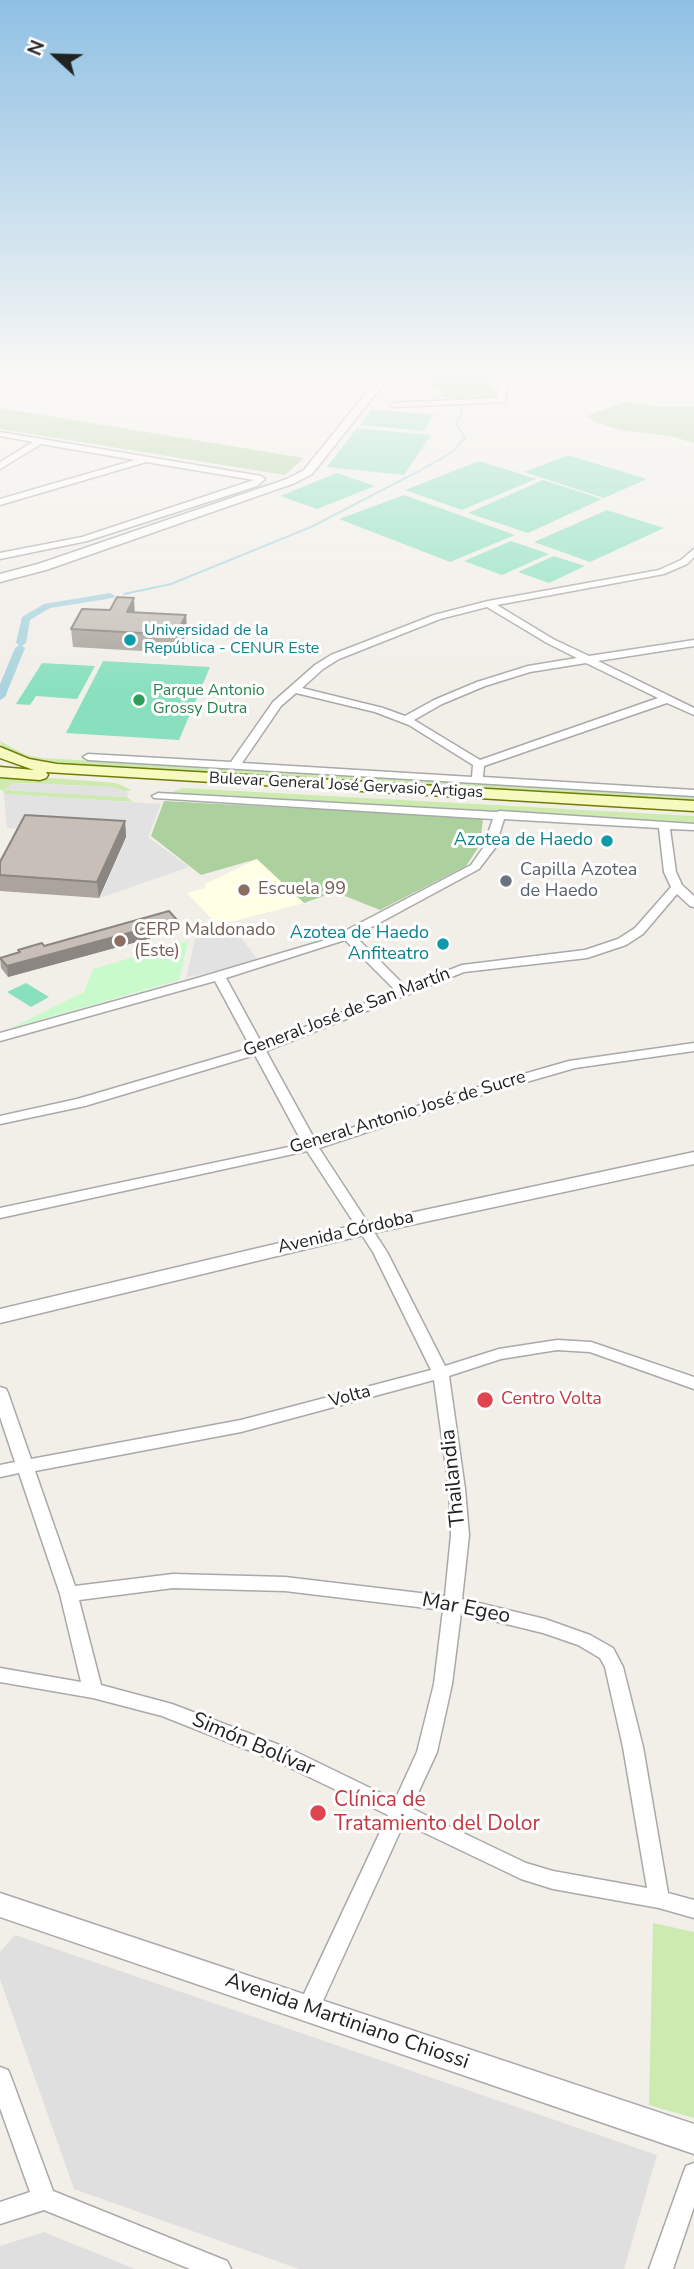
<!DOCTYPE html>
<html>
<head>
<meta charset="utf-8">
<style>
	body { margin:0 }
	#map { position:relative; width:694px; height:2269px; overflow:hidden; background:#f2efe9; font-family:"Nunito Sans",sans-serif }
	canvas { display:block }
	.north { position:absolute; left:21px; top:21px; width:70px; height:70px; -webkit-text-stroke:5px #fff; paint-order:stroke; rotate:292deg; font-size:19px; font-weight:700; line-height:28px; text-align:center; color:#222 }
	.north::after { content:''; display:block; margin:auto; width:24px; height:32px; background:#222; clip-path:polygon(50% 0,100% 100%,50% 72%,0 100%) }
</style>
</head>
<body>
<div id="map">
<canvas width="694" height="2269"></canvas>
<div class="north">N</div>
</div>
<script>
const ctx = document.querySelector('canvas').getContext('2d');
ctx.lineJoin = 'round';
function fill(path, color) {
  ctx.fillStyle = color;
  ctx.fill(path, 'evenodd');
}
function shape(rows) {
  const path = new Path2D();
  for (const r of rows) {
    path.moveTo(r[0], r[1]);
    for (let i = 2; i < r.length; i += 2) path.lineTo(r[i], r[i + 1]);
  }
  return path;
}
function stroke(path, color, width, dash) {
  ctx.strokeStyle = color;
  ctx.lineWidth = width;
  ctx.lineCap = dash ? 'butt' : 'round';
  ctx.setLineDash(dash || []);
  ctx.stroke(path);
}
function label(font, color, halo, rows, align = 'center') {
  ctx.font = font + ' "Nunito Sans",sans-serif';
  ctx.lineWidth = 6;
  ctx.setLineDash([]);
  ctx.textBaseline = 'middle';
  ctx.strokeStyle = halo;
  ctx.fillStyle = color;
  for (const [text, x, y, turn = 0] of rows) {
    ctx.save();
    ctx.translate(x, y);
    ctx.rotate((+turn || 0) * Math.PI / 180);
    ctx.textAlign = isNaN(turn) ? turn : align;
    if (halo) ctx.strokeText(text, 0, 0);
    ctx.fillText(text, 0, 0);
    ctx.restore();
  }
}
const residential = shape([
	[15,1935,657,2155,624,2269,299,2269,74,2189,0,1979,0,1952],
	[44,2232,135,2269,0,2269,0,2246]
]);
const education = shape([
	[257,859,304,903,218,925,187,893,205,888,205,884]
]);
const grass = shape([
	[0,741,26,755,42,758,694,795,694,804,60,766,33,761,4,750],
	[0,774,116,783,132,790,123,792,111,787,21,783,13,783,5,790,127,797,133,802,4,794,3,790,0,790],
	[183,788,694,816,694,825,169,793],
	[653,1923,694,1932,694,2118,649,2105]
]);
const forest = shape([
	[422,377,486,377,497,391,496,398,479,400,441,397,442,391,431,387],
	[625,402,663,407,694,406,694,443,670,436,625,431,597,423,587,416],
	[0,408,304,458,285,475,0,429],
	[164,801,483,818,480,845,466,866,380,910,335,892,304,903,257,859,201,875,151,836]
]);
const park = shape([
	[188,941,179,980,11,1028,84,992,93,969]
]);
const pitch = shape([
	[371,409,434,415,423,431,360,425],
	[357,428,431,435,404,475,327,467],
	[568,455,647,479,604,498,524,472],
	[479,461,536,479,462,510,405,490],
	[337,473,375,486,317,509,280,496],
	[543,480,602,499,528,533,468,513],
	[404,495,515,535,450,562,339,519],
	[607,510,664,528,590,562,534,542],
	[511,541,549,554,502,575,464,561],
	[554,556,585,566,549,583,518,572],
	[103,661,210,667,179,740,66,733],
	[42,663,95,666,77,699,36,696,30,705,16,704],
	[26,983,49,997,31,1007,7,992]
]);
const parking = shape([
	[13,783,111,787,128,792,127,797,4,790],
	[4,794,161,804,148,837,189,867,100,898,127,836,7,828],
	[231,924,258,960,186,978,196,935]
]);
const stream = shape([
	[454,377,460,401],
	[124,594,171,584,311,527,419,471,451,453,465,438,456,424,462,411,460,405]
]);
const canal = shape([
	[110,593,115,596,113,598,50,608,30,620,26,643,22,646,25,648,5,697,0,700,0,684,15,648,19,645,16,643,22,617,44,604,110,593]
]);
const minor = shape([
	[500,377,508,377,505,402,394,407,390,405,394,403,498,398,500,377],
	[0,432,261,476,265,479,257,486,87,541,0,559,0,553,82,537,254,480,146,462,0,505,0,499,135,460,41,444,0,469,0,462,33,442,0,436,0,432],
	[694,549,694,557,687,564,664,574,497,605,553,639,589,656,694,640,694,646,598,661,694,708,694,715,667,703,484,766,483,777,694,790,694,796,88,760,83,757,88,754,231,762,273,702,315,665,331,655,434,615,488,601,659,570,681,560,694,549],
	[487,607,547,643,577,658,528,666,477,682,434,700,405,716,383,708,302,688,323,669,339,659,440,619,487,607],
	[586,663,658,698,480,760,414,720,442,704,485,686,530,672,586,663],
	[296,693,375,712,409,725,473,765,472,777,242,763,281,706,296,693],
	[158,793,496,812,500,811,694,824,694,830,670,829,676,872,682,885,694,896,694,907,690,906,677,894,643,934,626,945,587,958,464,972,266,1051,315,1140,454,1094,569,1061,694,1043,694,1051,575,1068,464,1100,319,1148,387,1252,445,1366,499,1349,557,1340,591,1342,694,1377,694,1389,590,1352,557,1350,501,1359,449,1376,465,1489,469,1535,462,1599,545,1619,590,1635,613,1648,623,1667,643,1747,668,1893,694,1900,694,1918,659,1908,553,1889,521,1879,404,1823,316,2016,308,2019,300,2016,297,2009,388,1815,276,1761,162,1716,93,1698,0,1682,0,1668,81,1682,60,1594,19,1473,0,1477,0,1465,15,1462,0,1417,0,1387,6,1389,8,1393,31,1459,241,1420,431,1370,373,1252,307,1151,0,1218,0,1208,303,1144,255,1055,85,1106,0,1124,0,1116,77,1099,251,1048,215,981,0,1041,0,1033,194,979,322,941,343,932,471,865,483,848,493,819,154,798,152,796,158,793],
	[504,819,659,828,664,872,671,887,635,928,618,939,585,950,462,965,406,987,355,936,479,869,495,848,504,819],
	[345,940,396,991,262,1044,226,978,345,940],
	[434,1380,449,1489,451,1535,445,1596,285,1577,173,1574,75,1586,35,1471,241,1432,434,1380],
	[173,1588,285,1591,443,1610,434,1684,417,1752,395,1800,290,1749,172,1704,101,1685,79,1600,173,1588],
	[461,1613,543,1633,578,1645,600,1658,605,1667,623,1747,647,1888,553,1871,526,1863,411,1808,437,1752,452,1684,461,1613],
	[0,2067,8,2070,11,2077,53,2191,227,2261,231,2269,190,2269,44,2210,0,2224,0,2202,30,2192,0,2108,0,2067],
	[694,2163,694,2207,673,2269,649,2269,683,2174,686,2166,694,2163]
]);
const tertiary = shape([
	[379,377,389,377,312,474,295,483,46,570,0,582,0,574,38,564,287,479,304,470,379,377],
	[694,1152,694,1164,364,1235,0,1323,0,1309,364,1223,694,1152],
	[0,1893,694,2124,694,2154,0,1917,0,1893]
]);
const secondary = shape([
	[0,747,29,759,57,764,694,801,694,811,46,772,48,775,46,778,40,780,0,777,0,767,34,770,0,758,0,747]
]);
const wall = shape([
	[135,612,186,615,187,633,177,653,73,647,71,629],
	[125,821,126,837,99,898,0,891,0,862],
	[177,931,8,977,1,968,0,958,18,953,18,950,44,946]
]);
const shadedWall = shape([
	[134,598,135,616,127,612],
	[186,615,187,633,177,653,176,635],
	[125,821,126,837,99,898,97,882],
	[177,920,177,931,8,977,7,966]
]);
const building = shape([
	[117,597,134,598,127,612,186,615,176,635,71,629,82,609,110,610,117,597],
	[25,815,125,821,97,882,0,875,0,862,25,815],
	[169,911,177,920,7,966,0,958,20,952,18,950,42,943,44,946,169,911]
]);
const markers = [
	[130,640,7,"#0f9aa8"],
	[139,700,7,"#2e9e5b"],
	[607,841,7,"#0f9aa8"],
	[506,881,7,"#6b7280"],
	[244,890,7,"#8d6e63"],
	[120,941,7,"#8d6e63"],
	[443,944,7,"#0f9aa8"],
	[485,1400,9,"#e0444e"],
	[318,1813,9,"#e0444e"]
];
const farCulturenames = [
	["Universidad de la",144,631],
	["República - CENUR Este",144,649]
];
const farLeisurenames = [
	["Parque Antonio",153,691],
	["Grossy Dutra",153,709]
];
const farStreetnames = [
	["Bulevar General José Gervasio Artigas",346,786,3]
];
const cultureNames = [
	["Azotea de Haedo",593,841],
	["Azotea de Haedo",429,934],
	["Anfiteatro",429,955]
];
const worshipNames = [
	["Capilla Azotea",520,871],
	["de Haedo",520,892]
];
const educationNames = [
	["Escuela 99",258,890],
	["CERP Maldonado",134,931],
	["(Este)",134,952]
];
const streetNames = [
	["General José de San Martín",347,1013,-21],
	["General Antonio José de Sucre",408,1113,-17],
	["Avenida Córdoba",346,1233,-13],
	["Volta",350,1397,-15]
];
const healthNames = [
	["Centro Volta",501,1400]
];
const nearStreetnames = [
	["Thailandia",454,1478,-96],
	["Mar Egeo",466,1609,11],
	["Simón Bolívar",253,1745,23],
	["Avenida Martiniano Chiossi",347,2022,19]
];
const nearHealthnames = [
	["Clínica de",334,1801],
	["Tratamiento del Dolor",334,1825]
];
fill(residential, '#e0dfdf');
fill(education, '#ffffe5');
fill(grass, '#cdebb0');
fill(forest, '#add19e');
fill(park, '#c8facc');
fill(pitch, '#88e0be');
fill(parking, '#e2e2e2');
stroke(stream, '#aad3df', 2);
fill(canal, '#aad3df');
stroke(minor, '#a9a9a9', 3);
stroke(tertiary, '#a9a9a9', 3);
stroke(secondary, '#707d05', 3);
fill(minor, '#fff');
fill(tertiary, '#fff');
fill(secondary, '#f7fabf');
fill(wall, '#aba49e');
fill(shadedWall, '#8b8681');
fill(building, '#c7bfb8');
stroke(building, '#8b8681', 2);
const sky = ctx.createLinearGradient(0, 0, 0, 694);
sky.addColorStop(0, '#8fc0e4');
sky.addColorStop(0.54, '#f9f8f5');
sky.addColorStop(1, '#f9f8f500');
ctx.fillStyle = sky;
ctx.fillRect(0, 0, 694, 694);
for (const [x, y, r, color] of markers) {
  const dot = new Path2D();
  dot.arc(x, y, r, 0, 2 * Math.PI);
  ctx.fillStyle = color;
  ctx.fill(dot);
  stroke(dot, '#fff', 2.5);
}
label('16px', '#0d838f', '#fff', farCulturenames, 'left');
label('16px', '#27864d', '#fff', farLeisurenames, 'left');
label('16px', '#222', '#fff', farStreetnames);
label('18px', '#0d838f', '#fff', cultureNames, 'right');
label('18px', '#5b616d', '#fff', worshipNames, 'left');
label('18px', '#785e54', '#fff', educationNames, 'left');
label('18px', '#222', '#fff', streetNames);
label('18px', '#be3a42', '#fff', healthNames, 'left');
label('21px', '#222', '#fff', nearStreetnames);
label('21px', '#be3a42', '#fff', nearHealthnames, 'left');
</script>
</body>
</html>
